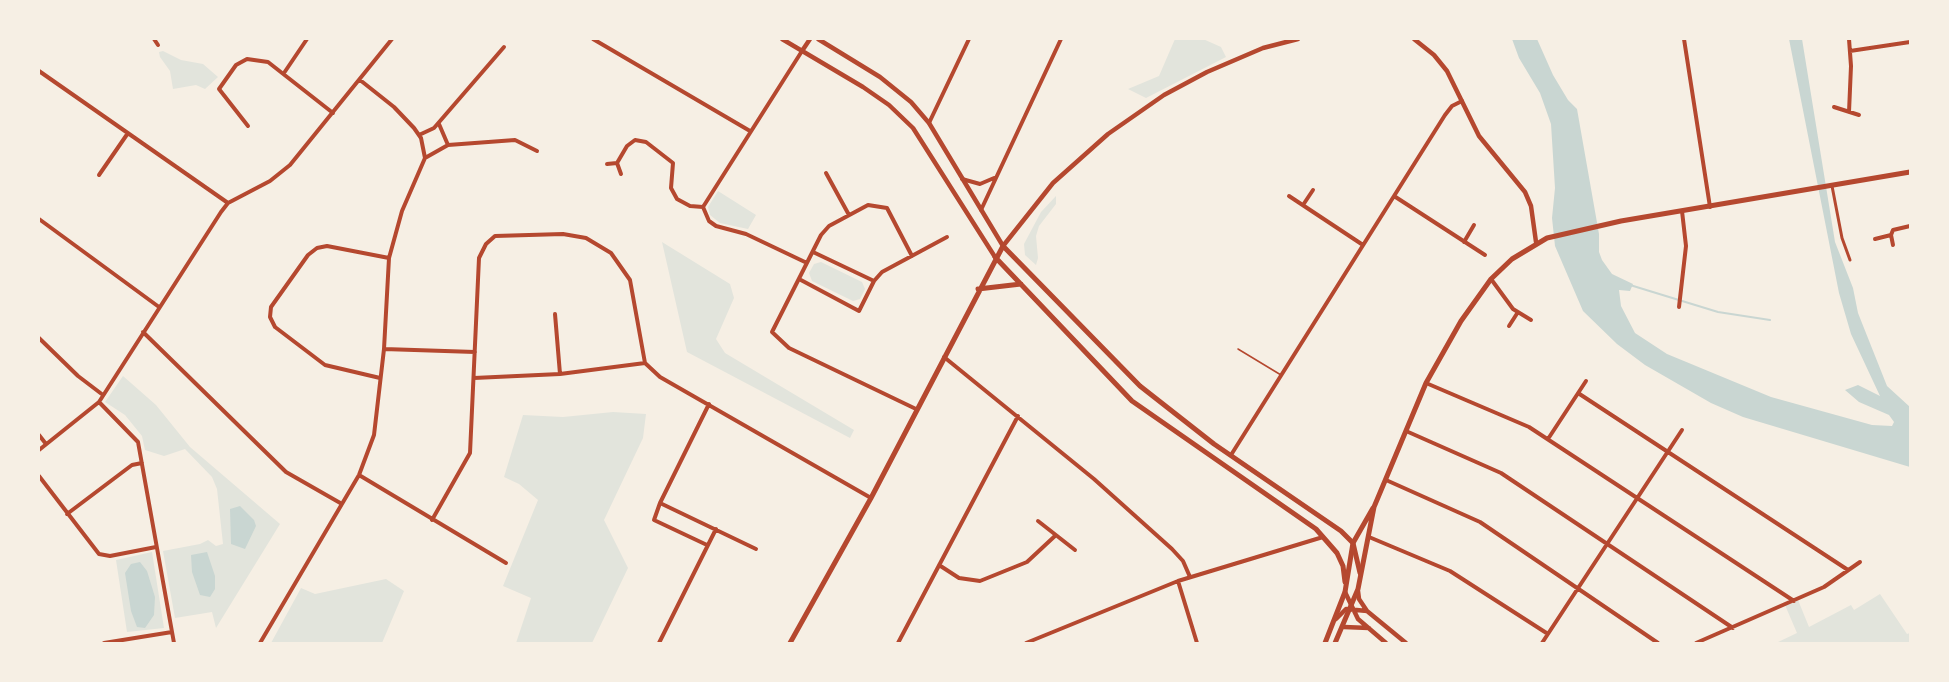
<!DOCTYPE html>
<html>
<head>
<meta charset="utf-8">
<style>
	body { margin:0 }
	#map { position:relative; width:1949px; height:682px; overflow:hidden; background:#f6efe4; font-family:"Golos Text",sans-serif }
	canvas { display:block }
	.frame { position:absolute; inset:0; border:40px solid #f6efe4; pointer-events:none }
</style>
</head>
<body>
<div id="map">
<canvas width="1949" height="682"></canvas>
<div class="frame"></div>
</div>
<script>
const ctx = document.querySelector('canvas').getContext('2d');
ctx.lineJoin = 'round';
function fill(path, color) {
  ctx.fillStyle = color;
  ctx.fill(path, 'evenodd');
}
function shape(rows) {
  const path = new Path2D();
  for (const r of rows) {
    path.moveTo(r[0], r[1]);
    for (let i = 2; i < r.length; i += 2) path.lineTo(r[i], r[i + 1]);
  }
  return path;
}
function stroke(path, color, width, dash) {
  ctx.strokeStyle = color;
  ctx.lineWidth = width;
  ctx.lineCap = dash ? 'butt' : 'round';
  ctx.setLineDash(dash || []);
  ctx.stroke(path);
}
const green = shape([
	[1175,39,1203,39,1221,47,1226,57,1146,98,1128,89,1159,76],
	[163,51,181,60,203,64,218,77,205,89,196,85,173,89,170,71,160,57,159,52],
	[718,191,756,215,748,229,720,223,710,215,708,207],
	[1056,196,1056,204,1039,226,1036,236,1038,258,1036,265,1025,255,1024,244,1041,212],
	[662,242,730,284,734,298,716,339,725,353,854,430,850,438,687,352],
	[821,262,862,282,865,289,860,299,853,301,812,281,809,273,814,264],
	[123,376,156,405,190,447,280,524,216,628,212,612,175,618,163,551,200,544,208,540,216,546,223,544,217,489,212,477,185,449,164,456,145,450,142,436,125,415,105,402],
	[613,412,646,414,643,438,604,520,628,568,592,643,516,643,531,598,503,586,538,500,519,484,504,477,523,415,563,417],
	[152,552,164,628,127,632,116,560],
	[386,579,404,591,382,643,271,643,301,588,315,594],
	[1880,594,1907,634,1910,633,1910,643,1776,643,1797,633,1785,605,1798,600,1809,627,1851,605,1854,610]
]);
const water = shape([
	[1512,39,1537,39,1553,75,1568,100,1577,109,1599,234,1599,252,1602,260,1612,274,1633,284,1630,291,1619,290,1621,306,1635,333,1667,354,1771,397,1872,425,1892,426,1894,422,1889,415,1859,402,1845,390,1858,385,1880,396,1851,334,1839,293,1789,39,1802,39,1835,242,1853,288,1858,313,1887,386,1910,407,1910,467,1743,417,1711,403,1645,365,1617,344,1583,311,1555,246,1552,218,1555,188,1551,124,1540,93,1519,58],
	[240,506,254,520,256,526,245,549,231,544,230,509],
	[207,552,215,576,215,589,210,597,200,595,192,572,191,555],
	[140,562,147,571,155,597,154,615,145,628,137,627,131,611,125,573,131,564]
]);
const stream = shape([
	[1630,285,1718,312,1770,320]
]);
const service = shape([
	[1238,349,1281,375]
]);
const pedestrian = shape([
	[1832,186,1842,238,1850,260]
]);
const minor = shape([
	[154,39,158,45],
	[593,39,750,131],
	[1684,39,1710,207],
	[1849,39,1851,66,1849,112],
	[1850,51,1910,42],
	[39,71,228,203],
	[284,73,307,39],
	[1834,107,1859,115],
	[929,123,969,39],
	[439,124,448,145],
	[248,126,219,89,236,65,247,59,268,62,333,113],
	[419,135,434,128,504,47],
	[425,158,448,145,515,140,537,151],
	[617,163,627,146,635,140,646,142,673,163,671,188,677,199,690,206,703,207,709,221,716,226,746,234,807,263],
	[607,164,617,163,621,174],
	[826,173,849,215],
	[99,175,128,133],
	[962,179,980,184,994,178],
	[1289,196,1363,245],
	[1394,196,1485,255],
	[1303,205,1313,190],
	[703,207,802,51],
	[981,210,1061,39],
	[39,219,159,307],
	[1891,235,1893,245],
	[1875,239,1891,235,1893,230,1910,226],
	[1464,242,1474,225],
	[813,252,874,281],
	[912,256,887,208,868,205,829,226,821,235,772,332,789,348,916,409],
	[799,279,859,311,874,281,882,272,947,237],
	[1491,279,1513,309,1531,320],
	[1679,307,1686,246,1682,211],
	[555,314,560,374],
	[1509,326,1518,312],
	[143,332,286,472,342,504],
	[39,338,78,376,103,395],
	[384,349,475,352],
	[944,357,1094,479,1172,549,1183,561,1190,577],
	[380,378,325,365,275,327,270,317,271,307,308,255,317,248,327,246,389,258],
	[474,378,560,374,645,363],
	[1426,383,1529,427,1794,601],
	[1578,393,1848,570],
	[99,402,138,442,174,643],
	[709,404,660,503,756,549],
	[1406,431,1501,473,1733,628],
	[39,435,46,444],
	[1548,439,1586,381],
	[39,450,99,402,221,212,228,203,270,181,290,165,392,39],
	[1231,455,1445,115,1452,106,1462,101],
	[359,475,506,563],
	[39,476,99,554,110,556,156,547],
	[1386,480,1480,522,1658,643],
	[660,503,654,520,707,545],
	[67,514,132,465,142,463],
	[432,520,470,453,479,258,486,244,495,236,563,234,586,238,611,253,630,280,645,363,660,377,871,498],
	[1038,521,1075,550],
	[1369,537,1450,571,1548,634],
	[939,565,959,578,980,581,1027,562,1056,535],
	[1178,581,1197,643],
	[104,643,172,632],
	[260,643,359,475,374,435,384,349,389,258,402,211,425,158,421,138,414,128,394,107,360,80],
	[659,643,716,529],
	[898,643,1018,416],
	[1026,643,1178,581,1323,537],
	[1542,643,1682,430],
	[1696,643,1824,587,1860,562]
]);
const tertiary = shape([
	[782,39,863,87,889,105,913,128,995,257],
	[818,39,880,77,911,102,929,123,1003,246,1053,183,1108,134,1164,95,1207,72,1263,48,1298,39],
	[1414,39,1434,55,1447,71,1479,136,1525,192,1531,206,1536,242],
	[802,51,810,39],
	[1358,591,1359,599,1367,611,1406,643],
	[1345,592,1358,619,1386,643],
	[1336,619,1346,609,1367,611],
	[1344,627,1369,628]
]);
const secondary = shape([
	[995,257,1132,401,1316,529,1337,553,1343,566,1345,582],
	[978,289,1021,284],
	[790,643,871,498,1003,246,1140,386,1214,444,1341,531,1353,543,1360,573]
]);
const primary = shape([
	[1325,643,1345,592,1353,543,1373,508],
	[1335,643,1358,589,1374,507,1426,383,1461,321,1491,279,1512,259,1547,238,1621,221,1910,172]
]);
fill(green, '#e2e4dc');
fill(water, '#c9d6d2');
stroke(stream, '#c9d6d2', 2);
stroke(service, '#b5482f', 1.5);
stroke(pedestrian, '#b5482f', 3);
stroke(minor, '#b5482f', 4);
stroke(tertiary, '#b5482f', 4.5);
stroke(secondary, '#b5482f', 5);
stroke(primary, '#b5482f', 5);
</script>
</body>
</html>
